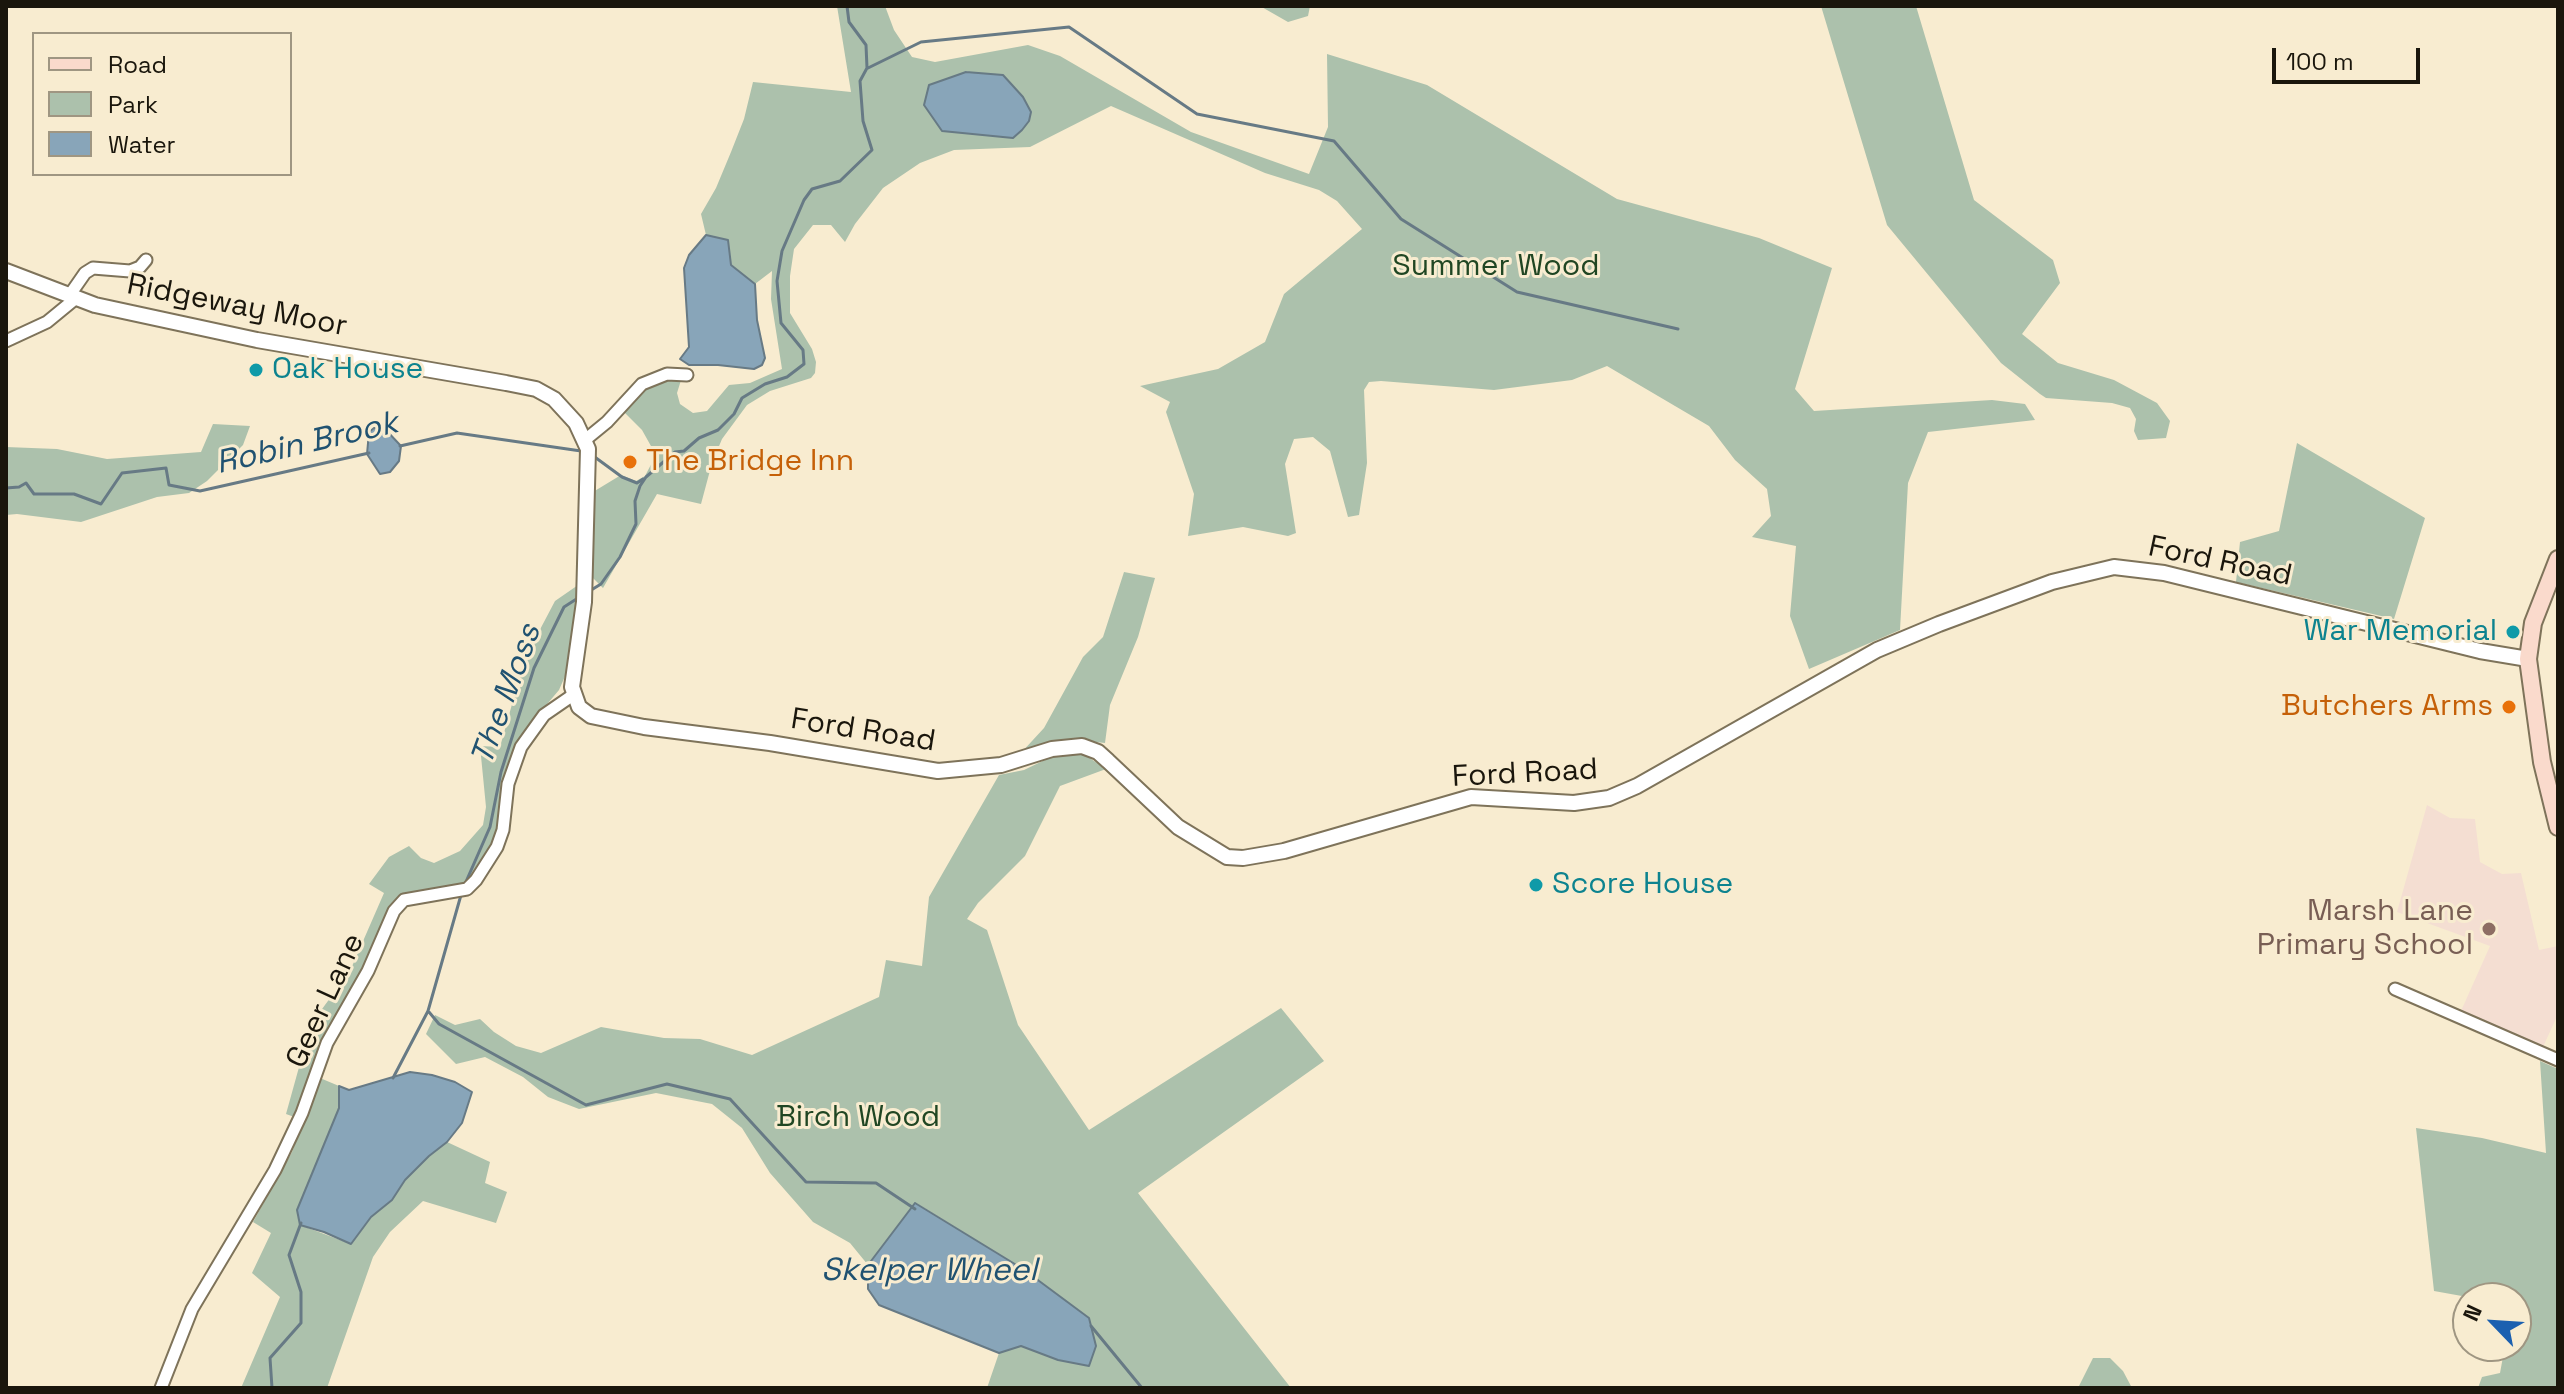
<!DOCTYPE html>
<html>
<head>
<meta charset="utf-8">
<style>
	body { margin:0 }
	#map { position:relative; width:2564px; height:1394px; overflow:hidden; background:#f8ecd0; font-family:"Space Grotesk",sans-serif }
	canvas { display:block }
	.frame { position:absolute; inset:0; border:8px solid #1a160c; pointer-events:none }
	.legend { position:absolute; left:32px; top:32px; width:260px; height:144px; box-sizing:border-box; background:#f8ecd0; border:2px solid #9f9682; margin:0; padding:10px 14px; list-style:none; font-size:24px; color:#1a160c }
	.legend li { display:flex; align-items:center; gap:16px; height:40px }
	.legend b { width:40px; border:2px solid #9f9682 }
	.north { position:absolute; left:2452px; top:1282px; width:80px; height:80px; box-sizing:border-box; background:#f8ecd0; border:2px solid #9f9682; border-radius:50%; rotate:295deg; font-size:22px; font-weight:700; line-height:32px; text-align:center; color:#1a160c }
	.north::after { content:''; display:block; margin:auto; width:28px; height:36px; background:#1b60b0; clip-path:polygon(50% 0,100% 100%,50% 72%,0 100%) }
	.scale { position:absolute; left:2272px; top:48px; width:148px; height:36px; box-sizing:border-box; border:4px solid #1a160c; border-top:0; padding-left:10px; font-size:24px; line-height:28px; white-space:nowrap; color:#1a160c; -webkit-text-stroke:6px #f8ecd0; paint-order:stroke }
</style>
</head>
<body>
<div id="map">
<canvas width="2564" height="1394"></canvas>
<div class="frame"></div>
<ul class="legend">
<li><b style="height:10px;background:#fadacc"></b>Road</li>
<li><b style="height:22px;background:#acc1ac"></b>Park</li>
<li><b style="height:22px;background:#88a5b9"></b>Water</li>
</ul>
<div class="north">N</div>
<div class="scale">100 m</div>
</div>
<script>
const ctx = document.querySelector('canvas').getContext('2d');
ctx.lineJoin = 'round';
function fill(path, color) {
  ctx.fillStyle = color;
  ctx.fill(path, 'evenodd');
}
function shape(rows) {
  const path = new Path2D();
  for (const r of rows) {
    path.moveTo(r[0], r[1]);
    for (let i = 2; i < r.length; i += 2) path.lineTo(r[i], r[i + 1]);
  }
  return path;
}
function stroke(path, color, width, dash) {
  ctx.strokeStyle = color;
  ctx.lineWidth = width;
  ctx.lineCap = dash ? 'butt' : 'round';
  ctx.setLineDash(dash || []);
  ctx.stroke(path);
}
function label(font, color, halo, rows, align = 'center') {
  ctx.font = font + ' "Space Grotesk",sans-serif';
  ctx.lineWidth = 6;
  ctx.setLineDash([]);
  ctx.textBaseline = 'middle';
  ctx.strokeStyle = halo;
  ctx.fillStyle = color;
  for (const [text, x, y, turn = 0] of rows) {
    ctx.save();
    ctx.translate(x, y);
    ctx.rotate((+turn || 0) * Math.PI / 180);
    ctx.textAlign = isNaN(turn) ? turn : align;
    if (halo) ctx.strokeText(text, 0, 0);
    ctx.fillText(text, 0, 0);
    ctx.restore();
  }
}
const education = shape([
	[2427,805,2450,818,2475,819,2480,862,2502,874,2521,873,2539,950,2558,946,2558,1014,2543,1047,2461,1011,2490,946,2397,912]
]);
const green = shape([
	[837,6,885,6,894,30,912,57,935,62,1028,45,1060,56,1191,132,1309,174,1328,127,1327,54,1427,85,1617,199,1759,238,1832,268,1795,389,1814,411,1992,400,2025,404,2035,420,1928,432,1908,483,1900,630,1809,669,1790,616,1796,546,1752,537,1771,516,1767,489,1735,460,1709,426,1607,366,1572,380,1494,390,1381,381,1369,382,1364,390,1367,463,1359,515,1348,517,1330,451,1313,437,1294,439,1285,464,1296,533,1288,536,1243,527,1188,536,1194,494,1166,412,1170,402,1140,386,1218,369,1265,342,1284,294,1362,229,1337,201,1319,190,1265,173,1111,106,1030,147,954,150,920,163,883,188,855,224,845,242,831,225,813,225,794,249,790,276,790,313,812,349,816,362,815,373,811,378,770,391,747,405,722,439,712,463,701,504,657,494,603,588,591,576,593,492,621,475,636,481,645,476,656,455,642,430,624,412,635,397,659,380,682,377,677,393,680,404,693,413,707,411,729,385,750,383,782,369,771,299,772,271,755,284,743,276,731,265,728,241,706,235,701,214,716,188,731,152,744,119,753,82,851,92],
	[1260,6,1310,6,1308,16,1288,22],
	[1821,6,1916,6,1974,200,2053,260,2060,283,2022,334,2058,363,2114,380,2157,403,2170,421,2166,438,2138,440,2134,431,2136,419,2130,408,2112,403,2046,398,2040,394,2001,363,1887,225],
	[213,424,250,426,243,445,207,481,189,493,157,497,81,522,17,514,6,515,6,447,57,449,107,459,201,452],
	[2297,443,2425,518,2394,619,2236,582,2240,542,2279,531],
	[1124,572,1155,578,1138,637,1110,705,1105,743,1079,740,1020,754,1044,728,1083,657,1103,637],
	[581,583,574,644,566,674,559,690,537,716,492,844,478,869,468,881,457,886,421,891,398,899,297,1118,286,1114,311,1024,350,971,384,893,369,884,389,857,409,846,421,858,434,863,460,851,483,825,486,807,480,746,500,747,525,658,555,601],
	[1055,755,1085,755,1106,769,1060,786,1025,856,978,903,967,919,987,930,1018,1025,1089,1130,1281,1008,1324,1061,1138,1193,1291,1388,987,1388,999,1353,1021,1346,1058,1360,1089,1366,1089,1318,1023,1269,916,1203,868,1265,850,1243,813,1222,770,1173,742,1128,712,1104,656,1093,579,1109,548,1097,523,1077,485,1057,456,1064,426,1034,435,1015,455,1025,480,1019,494,1032,516,1046,541,1053,601,1027,664,1038,700,1039,752,1055,879,997,886,960,922,966,929,897,999,775,1024,770],
	[2540,1061,2558,1069,2558,1388,2478,1388,2482,1377,2500,1373,2505,1346,2516,1346,2516,1298,2473,1298,2434,1291,2416,1128,2482,1138,2546,1153],
	[320,1078,339,1086,339,1108,297,1210,300,1225,351,1244,371,1217,392,1200,405,1180,429,1156,447,1142,490,1162,485,1183,507,1192,496,1223,423,1201,390,1232,373,1257,327,1388,241,1388,280,1297,252,1273,271,1233,253,1222,292,1152],
	[2093,1358,2110,1358,2123,1371,2132,1388,2078,1388]
]);
const water = shape([
	[966,72,1003,75,1023,97,1031,112,1029,121,1022,130,1013,138,942,131,924,105,929,85,966,72],
	[706,235,728,240,731,265,755,284,757,320,765,358,762,365,754,369,718,365,689,365,680,359,689,347,684,268,689,255,706,235],
	[374,428,385,429,401,446,399,461,390,472,380,474,367,454,369,432,374,428],
	[410,1072,432,1075,455,1082,472,1092,462,1123,447,1142,429,1156,405,1180,392,1200,371,1217,351,1244,324,1232,300,1225,297,1210,339,1108,339,1086,349,1090,410,1072],
	[915,1203,1023,1269,1089,1318,1096,1346,1089,1366,1058,1360,1021,1346,999,1353,879,1305,868,1289,868,1265,915,1203]
]);
const stream = shape([
	[868,68,921,42,1069,27,1197,114,1334,141,1401,219,1517,292,1678,329],
	[400,446,457,433,581,451],
	[592,455,622,477,637,483,643,479],
	[6,488,19,487,26,483,34,494,74,494,101,504,122,473,166,468,169,485,200,491,369,453],
	[588,592,601,584,620,557,636,524,635,501,640,486,646,477,675,452,684,451,699,438,718,430,734,414,742,398,765,384,787,377,804,364,803,350,781,323,777,281,782,251,804,200,812,189,840,181,872,150,863,121,860,81,867,68,866,45,849,22,847,6],
	[465,884,490,827,501,772,534,668,564,607,578,598],
	[429,1012,439,1024,586,1105,667,1084,730,1099,806,1182,876,1183,915,1209],
	[393,1078,428,1011,461,895],
	[1091,1326,1142,1388],
	[272,1388,270,1358,301,1323,301,1292,289,1255,301,1223]
]);
const minor = shape([
	[69,296,85,273,93,268,130,271,140,267,146,260],
	[6,341,47,322,75,299],
	[585,440,607,422,642,384,667,374,687,375],
	[2395,989,2558,1060],
	[161,1388,192,1309,275,1170,302,1113,327,1043,368,971,394,911,404,900,467,889,476,880,497,847,503,830,508,784,521,747,544,715,573,695]
]);
const tertiary = shape([
	[6,271,95,305,257,340,506,383,536,389,554,399,576,423,588,449,584,602,572,687,579,707,591,716,644,727,770,743,938,771,1001,765,1052,749,1082,746,1098,752,1108,761,1178,827,1227,857,1243,858,1284,851,1471,797,1574,803,1609,798,1637,786,1877,650,1939,624,2052,582,2114,567,2164,573,2480,651,2528,659]
]);
const secondary = shape([
	[2558,559,2533,623,2528,659,2542,762,2558,827]
]);
const markers = [
	[256,370,8,"#0f9aa8"],
	[630,462,8,"#e8710a"],
	[2513,632,8,"#0f9aa8"],
	[2509,707,8,"#e8710a"],
	[1536,885,8,"#0f9aa8"],
	[2489,929,8,"#8d6e63"]
];
const parkNames = [
	["Summer Wood",1496,267],
	["Birch Wood",858,1118]
];
const streetNames = [
	["Ridgeway Moor",237,306,11],
	["Ford Road",2220,562,12],
	["Ford Road",863,731,9],
	["Ford Road",1525,774,-3],
	["Geer Lane",326,1001,-65]
];
const cultureNames = [
	["Oak House",272,370],
	["War Memorial",2497,632,"right"],
	["Score House",1552,885]
];
const foodNames = [
	["The Bridge Inn",646,462],
	["Butchers Arms",2493,707,"right"]
];
const educationNames = [
	["Marsh Lane",2473,912],
	["Primary School",2473,946]
];
const waterNames = [
	["Robin Brook",307,444,-13],
	["The Moss",507,695,-70],
	["Skelper Wheel",929,1271]
];
fill(education, '#f4ded2');
fill(green, '#acc1ac');
fill(water, '#88a5b9');
stroke(water, '#677a85', 2);
stroke(stream, '#677a85', 3);
stroke(minor, '#7e735a', 15);
stroke(tertiary, '#7e735a', 18);
stroke(secondary, '#7e735a', 20);
stroke(minor, '#fff', 11);
stroke(tertiary, '#fff', 14);
stroke(secondary, '#fadacc', 16);
for (const [x, y, r, color] of markers) {
  const dot = new Path2D();
  dot.arc(x, y, r, 0, 2 * Math.PI);
  ctx.fillStyle = color;
  ctx.fill(dot);
  stroke(dot, '#f8ecd0', 3);
}
label('30px', '#204623', '#f8ecd0', parkNames);
label('30px', '#1a160c', '#f8ecd0', streetNames);
label('30px', '#0d838f', '#f8ecd0', cultureNames, 'left');
label('30px', '#c56008', '#f8ecd0', foodNames, 'left');
label('30px', '#785e54', '#f8ecd0', educationNames, 'right');
label('italic 32px', '#205271', '#f8ecd0', waterNames);
</script>
</body>
</html>
